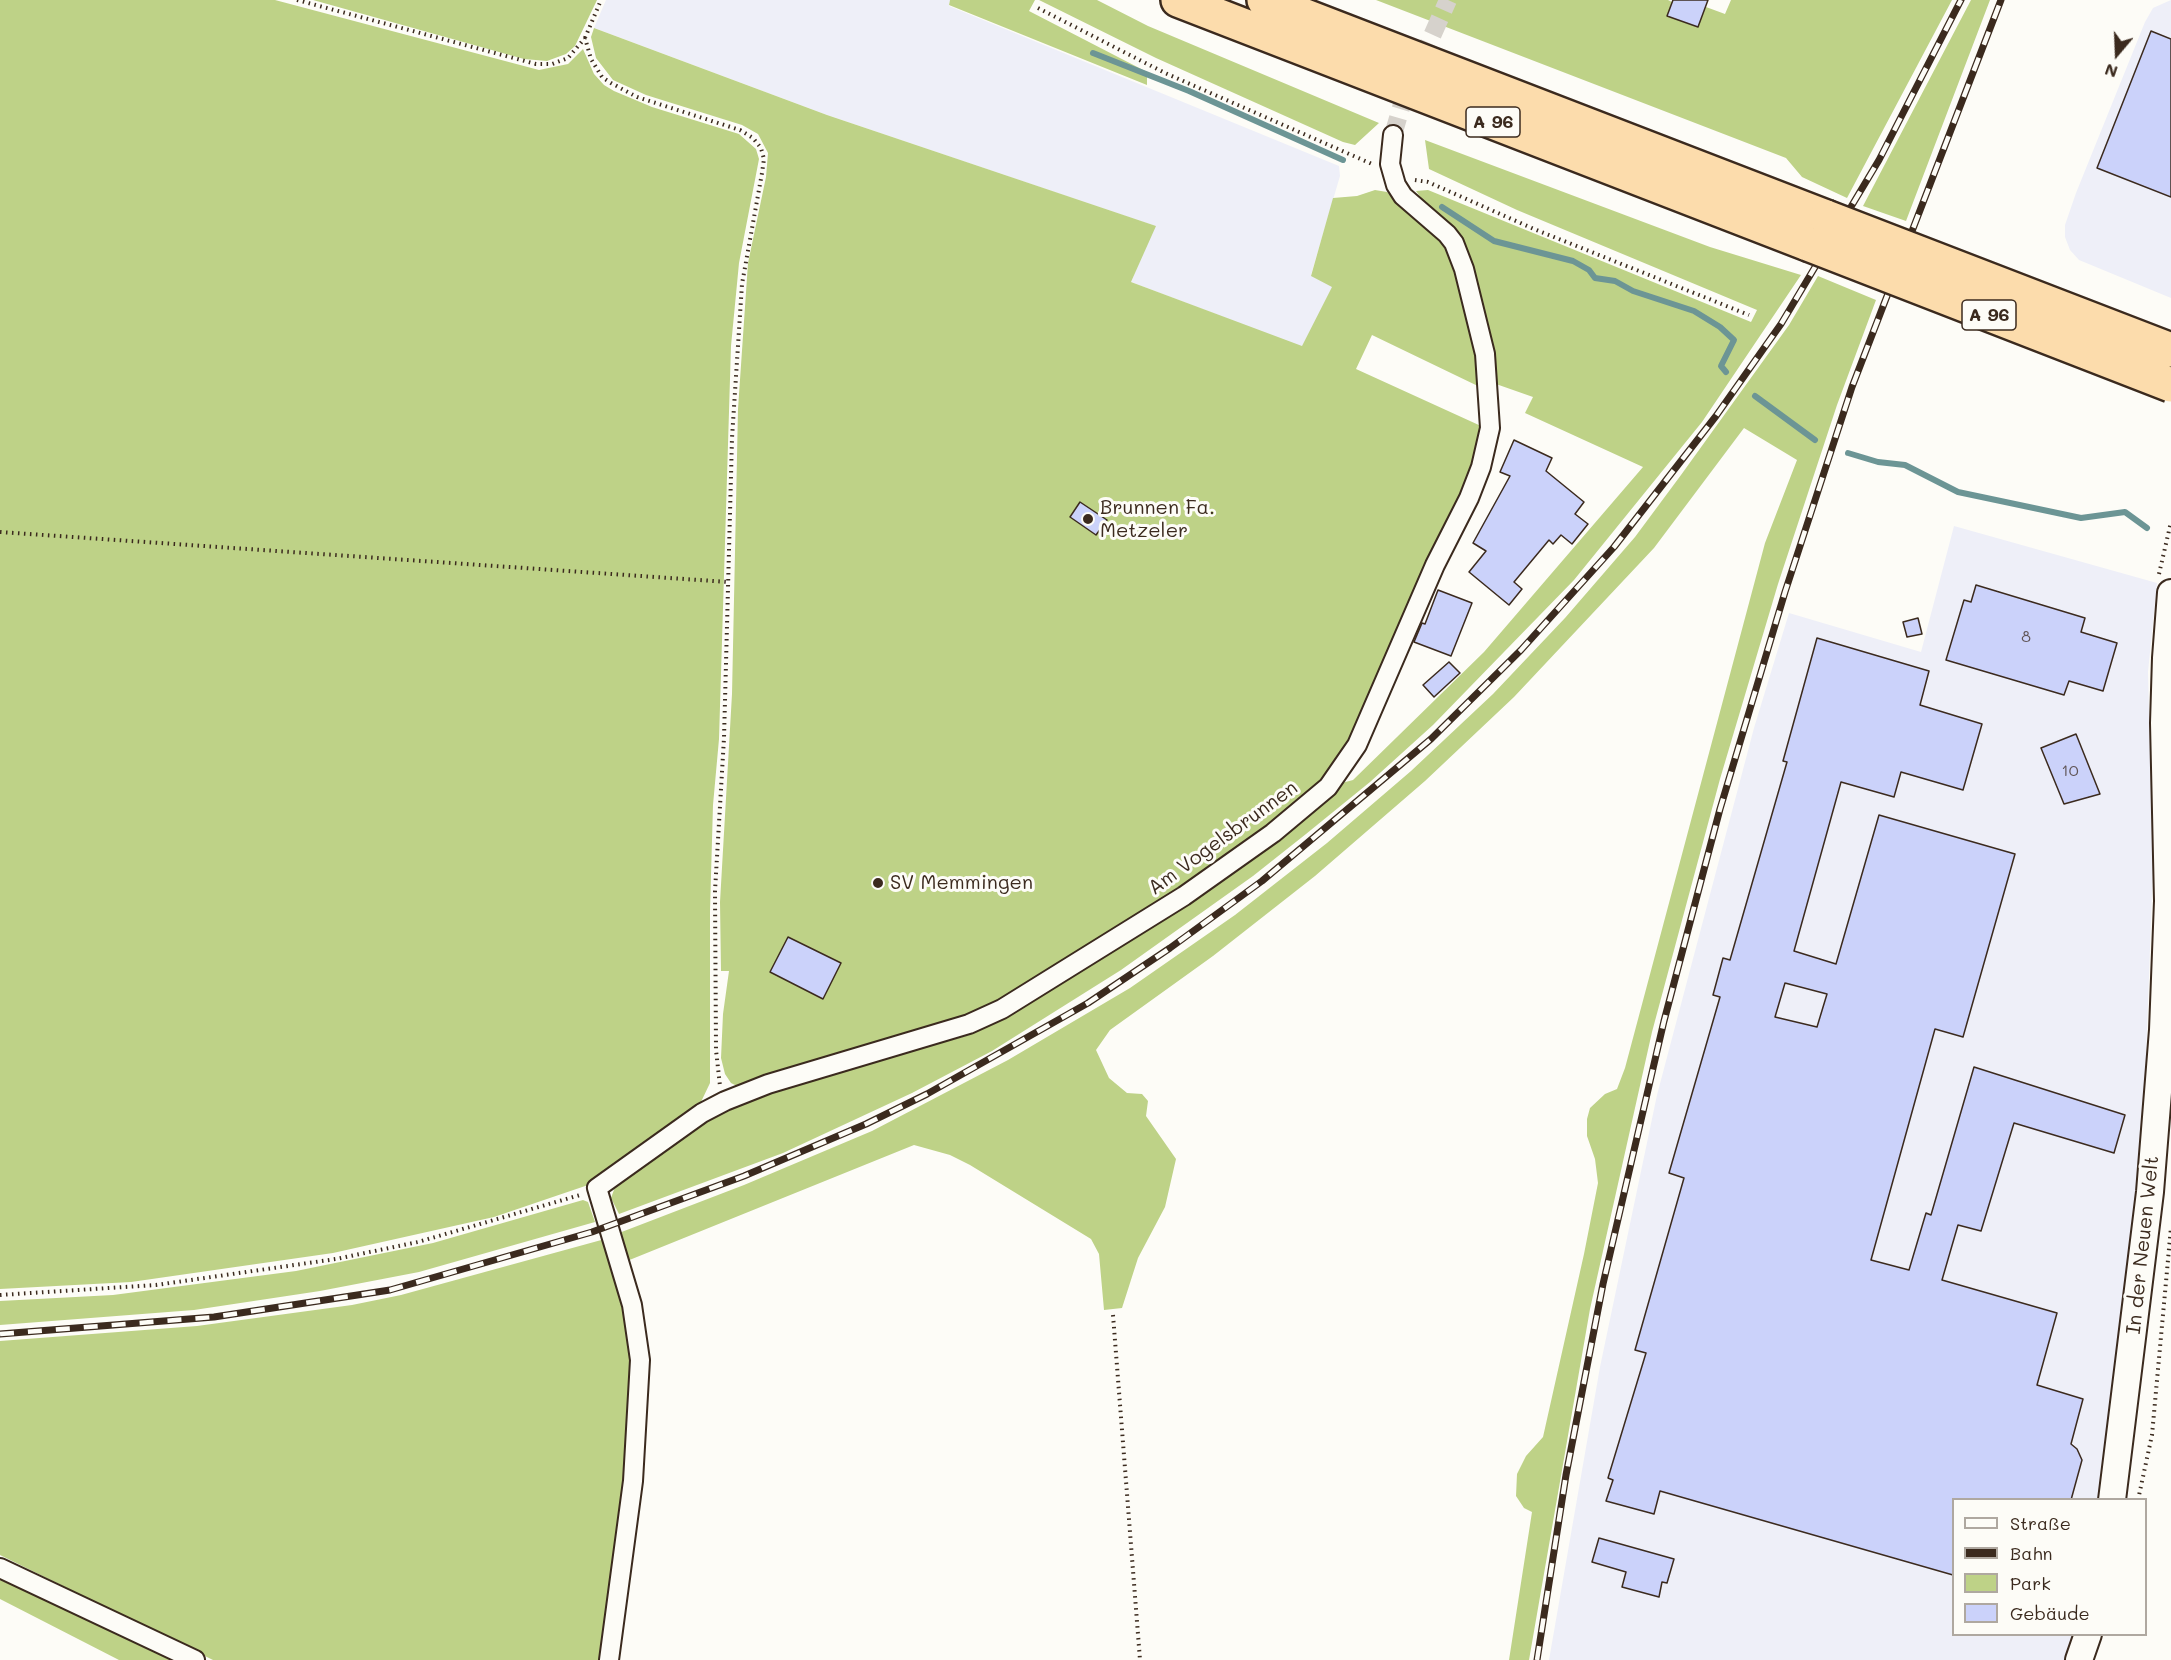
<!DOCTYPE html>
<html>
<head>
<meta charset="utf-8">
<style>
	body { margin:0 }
	#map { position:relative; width:2171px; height:1660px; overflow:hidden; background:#fdfcf7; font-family:Mali,sans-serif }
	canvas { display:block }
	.legend { position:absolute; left:1952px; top:1498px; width:195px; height:138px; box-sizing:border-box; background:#fdfcf7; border:2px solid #afa8a0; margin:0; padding:8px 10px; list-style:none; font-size:18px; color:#3b2a1e }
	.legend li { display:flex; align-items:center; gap:12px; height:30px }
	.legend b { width:30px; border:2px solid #afa8a0 }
	.north { position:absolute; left:2087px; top:24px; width:60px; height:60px; -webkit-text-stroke:4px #fdfcf7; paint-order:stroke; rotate:199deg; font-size:16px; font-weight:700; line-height:24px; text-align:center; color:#3b2a1e }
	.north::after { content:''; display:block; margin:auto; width:21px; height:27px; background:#3b2a1e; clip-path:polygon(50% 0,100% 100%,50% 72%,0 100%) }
</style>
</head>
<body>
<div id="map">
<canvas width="2171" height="1660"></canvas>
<ul class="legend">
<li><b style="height:8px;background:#fdfcf7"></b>Straße</li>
<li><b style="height:8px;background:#3b2a1e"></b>Bahn</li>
<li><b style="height:16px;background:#bed287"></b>Park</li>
<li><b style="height:16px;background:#cbd2fa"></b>Gebäude</li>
</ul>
<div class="north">N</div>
</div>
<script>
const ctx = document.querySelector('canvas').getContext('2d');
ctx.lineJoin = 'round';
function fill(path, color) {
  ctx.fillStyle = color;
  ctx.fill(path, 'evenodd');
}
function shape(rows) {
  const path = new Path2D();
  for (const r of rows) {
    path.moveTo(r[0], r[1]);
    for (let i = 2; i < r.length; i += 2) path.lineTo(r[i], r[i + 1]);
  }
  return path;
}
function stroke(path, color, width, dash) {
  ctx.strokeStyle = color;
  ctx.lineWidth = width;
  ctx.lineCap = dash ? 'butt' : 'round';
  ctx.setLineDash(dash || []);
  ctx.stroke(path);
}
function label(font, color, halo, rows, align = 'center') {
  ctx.font = font + ' Mali,sans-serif';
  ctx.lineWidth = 6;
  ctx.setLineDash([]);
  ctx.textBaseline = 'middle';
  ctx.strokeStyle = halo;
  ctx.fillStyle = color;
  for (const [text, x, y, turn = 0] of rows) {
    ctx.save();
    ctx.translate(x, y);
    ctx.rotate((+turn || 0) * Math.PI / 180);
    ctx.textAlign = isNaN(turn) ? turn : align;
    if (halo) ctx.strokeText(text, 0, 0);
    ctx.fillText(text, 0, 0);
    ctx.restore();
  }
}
const built = shape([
	[606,0,950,0,949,6,1339,166,1340,176,1311,275,1333,286,1302,347,1131,282,1155,226,827,115,594,28],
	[2171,0,2171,298,2079,260,2070,250,2065,237,2065,225,2076,193,2145,22,2153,8],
	[1954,526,2157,583,2148,672,2153,866,2144,1113,2117,1380,2099,1499,1954,1500,1954,1634,2074,1635,2069,1653,2066,1660,1549,1660,1600,1367,1657,1095,1754,728,1789,613,1921,652]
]);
const green = shape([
	[0,0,275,0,539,70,568,64,583,49,594,74,604,85,614,91,652,107,739,134,756,149,759,159,739,263,731,346,719,739,713,805,710,911,710,1083,700,1104,594,1183,494,1217,333,1253,131,1282,0,1289],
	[313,0,597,0,575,46,566,54,547,61,524,59],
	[950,0,1035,0,1029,11,1147,72,1147,85,949,5],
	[1039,0,1097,0,1148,26,1379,123,1355,145,1343,142,1156,58],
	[1376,0,1668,0,1672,2,1667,16,1697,27,1706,7,1725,14,1731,0,1952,0,1847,198,1802,177,1786,158],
	[1971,0,1990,0,1906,221,1863,206],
	[594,28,827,115,1156,226,1131,282,1302,346,1332,287,1311,276,1333,198,1357,196,1375,190,1387,192,1413,217,1437,235,1454,260,1482,388,1372,335,1356,369,1481,426,1476,454,1467,479,1355,735,1322,783,1234,855,977,1014,737,1086,731,1083,725,1074,721,1058,723,1014,729,971,721,971,720,902,732,694,738,409,748,263,766,177,768,153,758,134,742,125,646,95,613,80,596,58,591,37],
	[1425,140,1710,247,1801,275,1702,422,1574,580,1433,725,1370,782,1306,834,1253,876,1121,970,992,1051,912,1093,783,1153,619,1214,611,1198,615,1187,697,1126,736,1105,763,1094,969,1035,1010,1014,1338,784,1353,780,1484,652,1643,467,1525,413,1533,397,1496,384,1485,323,1426,205,1416,191,1428,190,1751,322,1757,310,1517,210,1429,169],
	[1818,276,1876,300,1837,405,1778,584,1720,779,1652,1032,1590,1309,1529,1660,1509,1660,1532,1512,1524,1508,1516,1496,1517,1474,1526,1456,1543,1437,1584,1254,1598,1183,1595,1159,1587,1136,1587,1119,1590,1108,1605,1094,1617,1089,1625,1068,1765,543,1797,460,1744,428,1654,548,1514,697,1425,781,1315,876,1213,956,1110,1030,1096,1050,1109,1078,1127,1093,1142,1094,1148,1101,1146,1116,1176,1159,1165,1207,1138,1258,1122,1308,1104,1310,1099,1254,1091,1239,970,1165,950,1155,914,1145,627,1261,619,1233,744,1185,872,1131,1008,1060,1130,988,1235,915,1327,843,1411,771,1493,694,1565,618,1635,537,1681,475,1789,325],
	[583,1200,588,1202,595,1222,419,1272,320,1291,194,1310,0,1325,0,1301,113,1295,296,1271,433,1243],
	[605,1239,620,1290,633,1364,623,1507,603,1660,213,1660,0,1555,0,1341,197,1326,352,1305,401,1295],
	[0,1580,78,1613,174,1660,119,1660,0,1599]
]);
const stream = shape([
	[1093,53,1189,91,1343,160],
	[1442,207,1494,241,1573,261,1589,270,1595,278,1615,281,1633,291,1694,311,1720,327,1734,340,1721,366,1726,372],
	[1755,396,1815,440],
	[1848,453,1878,462,1905,465,1958,492,2081,518,2125,512,2147,528]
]);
const building = shape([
	[1673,0,1708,0,1698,27,1667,16,1673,0],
	[2151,31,2171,39,2171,197,2097,168,2151,31],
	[1514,440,1552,458,1546,471,1584,502,1575,514,1588,524,1572,544,1561,535,1553,544,1549,540,1514,582,1522,589,1509,605,1469,572,1486,551,1473,543,1510,476,1500,472,1514,440],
	[1080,502,1107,520,1096,535,1070,517,1080,502],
	[1976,585,2085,618,2081,632,2117,643,2103,691,2069,681,2064,695,1946,660,1964,600,1971,602,1976,585],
	[1438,590,1472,603,1451,656,1414,642,1422,623,1425,624,1438,590],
	[1918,618,1922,634,1907,637,1903,622,1918,618],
	[1817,638,1929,671,1920,705,1982,724,1963,790,1901,772,1894,797,1841,782,1794,951,1836,964,1879,815,2015,854,1963,1037,1935,1029,1871,1260,1909,1270,1926,1213,1931,1215,1974,1067,2125,1115,2114,1153,2014,1123,1981,1231,1958,1225,1942,1280,2057,1313,2037,1385,2083,1399,2071,1444,2077,1449,2082,1460,2071,1500,1953,1500,1953,1575,1660,1491,1654,1514,1606,1501,1613,1480,1608,1478,1646,1353,1635,1350,1684,1178,1669,1173,1720,997,1713,995,1723,958,1730,960,1787,762,1783,761,1817,638],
	[1785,983,1827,994,1817,1027,1775,1017,1785,983],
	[1449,662,1460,673,1434,697,1423,685,1449,662],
	[2076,734,2100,794,2064,804,2041,748,2076,734],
	[788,937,841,963,823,999,770,972,788,937],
	[1599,1538,1674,1559,1667,1583,1662,1582,1659,1597,1622,1587,1626,1572,1592,1562,1599,1538]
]);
const streetTunnel = shape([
	[1393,135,1403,101,1448,0]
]);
const path = shape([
	[297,0,536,64,552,64,568,58,585,38,591,59,602,77,611,83,637,97,740,130,753,138,761,148,764,159,762,173,742,284,732,438,724,738,715,891,716,1050,720,1086],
	[1038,8,1165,73,1372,164],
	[585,38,601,0],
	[1415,180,1428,182,1534,229,1749,315],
	[0,532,728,582],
	[2159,574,2171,522],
	[0,1295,156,1285,336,1259,418,1242,580,1195],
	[1113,1315,1140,1660],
	[2138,1500,2152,1435,2171,1227]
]);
const street = shape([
	[0,1568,195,1660],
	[609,1660,633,1481,640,1360,632,1305,597,1188,702,1113,725,1101,768,1084,969,1024,1002,1009,1184,896,1273,833,1328,787,1357,745,1435,565,1469,498,1481,467,1490,428,1485,354,1464,269,1454,243,1447,234,1403,196,1396,185,1390,164,1393,135]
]);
const secondary = shape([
	[2112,1500,2150,1192,2163,1030,2168,901,2164,723,2166,658,2171,593],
	[2079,1660,2088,1634]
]);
const highway = shape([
	[1178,0,1808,244],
	[1264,0,1826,217]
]);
const rail = shape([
	[0,1334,214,1317,390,1290,592,1232,744,1176,866,1124,927,1094,1088,1003,1170,948,1262,881,1431,739,1521,650,1614,547,1716,416,1781,324,1879,160,1961,0],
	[1537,1660,1566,1475,1603,1284,1664,1021,1720,809,1785,592,1852,387,2001,0]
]);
const highwayBridge = shape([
	[1826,217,2171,350],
	[1808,244,2171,385]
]);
const markers = [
	[1088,519,6,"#3b2a1e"],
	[878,883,6,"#3b2a1e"]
];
const numberNames = [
	["8",2026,637],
	["10",2070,771]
];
const shields = [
	[1493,122,54],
	[1989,315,54]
];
const shieldNames = [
	["A 96",1493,122],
	["A 96",1989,315]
];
const poiNames = [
	["Brunnen Fa.",1100,508],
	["Metzeler",1100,531],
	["SV Memmingen",890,883]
];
const streetNames = [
	["Am Vogelsbrunnen",1223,838,-36],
	["In der Neuen Welt",2143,1245,-84]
];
fill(built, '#eeeff8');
fill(green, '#bed287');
stroke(stream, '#6c9595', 6);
fill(building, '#cbd2fa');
stroke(building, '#3b2a1e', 1.5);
stroke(streetTunnel, '#d6d2cc', 18, [18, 9]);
stroke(street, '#3b2a1e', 22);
stroke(secondary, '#3b2a1e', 30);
stroke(highway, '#3b2a1e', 38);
stroke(path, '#3b2a1e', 4, [1.5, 4.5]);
stroke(street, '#fdfcf7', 18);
stroke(secondary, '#fdfcf7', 26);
stroke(highway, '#fcdcac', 33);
stroke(rail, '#3b2a1e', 7);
stroke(rail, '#fdfcf7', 4.5, [14]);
stroke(highwayBridge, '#3b2a1e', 38, []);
stroke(highwayBridge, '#fcdcac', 33);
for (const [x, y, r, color] of markers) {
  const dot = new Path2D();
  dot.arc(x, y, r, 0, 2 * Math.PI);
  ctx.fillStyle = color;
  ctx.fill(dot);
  stroke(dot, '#fdfcf7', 2);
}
label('16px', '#5f5455', null, numberNames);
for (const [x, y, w] of shields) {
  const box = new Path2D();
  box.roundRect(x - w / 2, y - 15, w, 30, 4.5);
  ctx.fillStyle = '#fdfcf7';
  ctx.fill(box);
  stroke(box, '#3b2a1e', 1.5);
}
label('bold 18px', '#3b2a1e', null, shieldNames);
label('20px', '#3b2a1e', '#fdfcf7', poiNames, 'left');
label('20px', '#3b2a1e', '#fdfcf7', streetNames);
</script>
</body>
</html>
